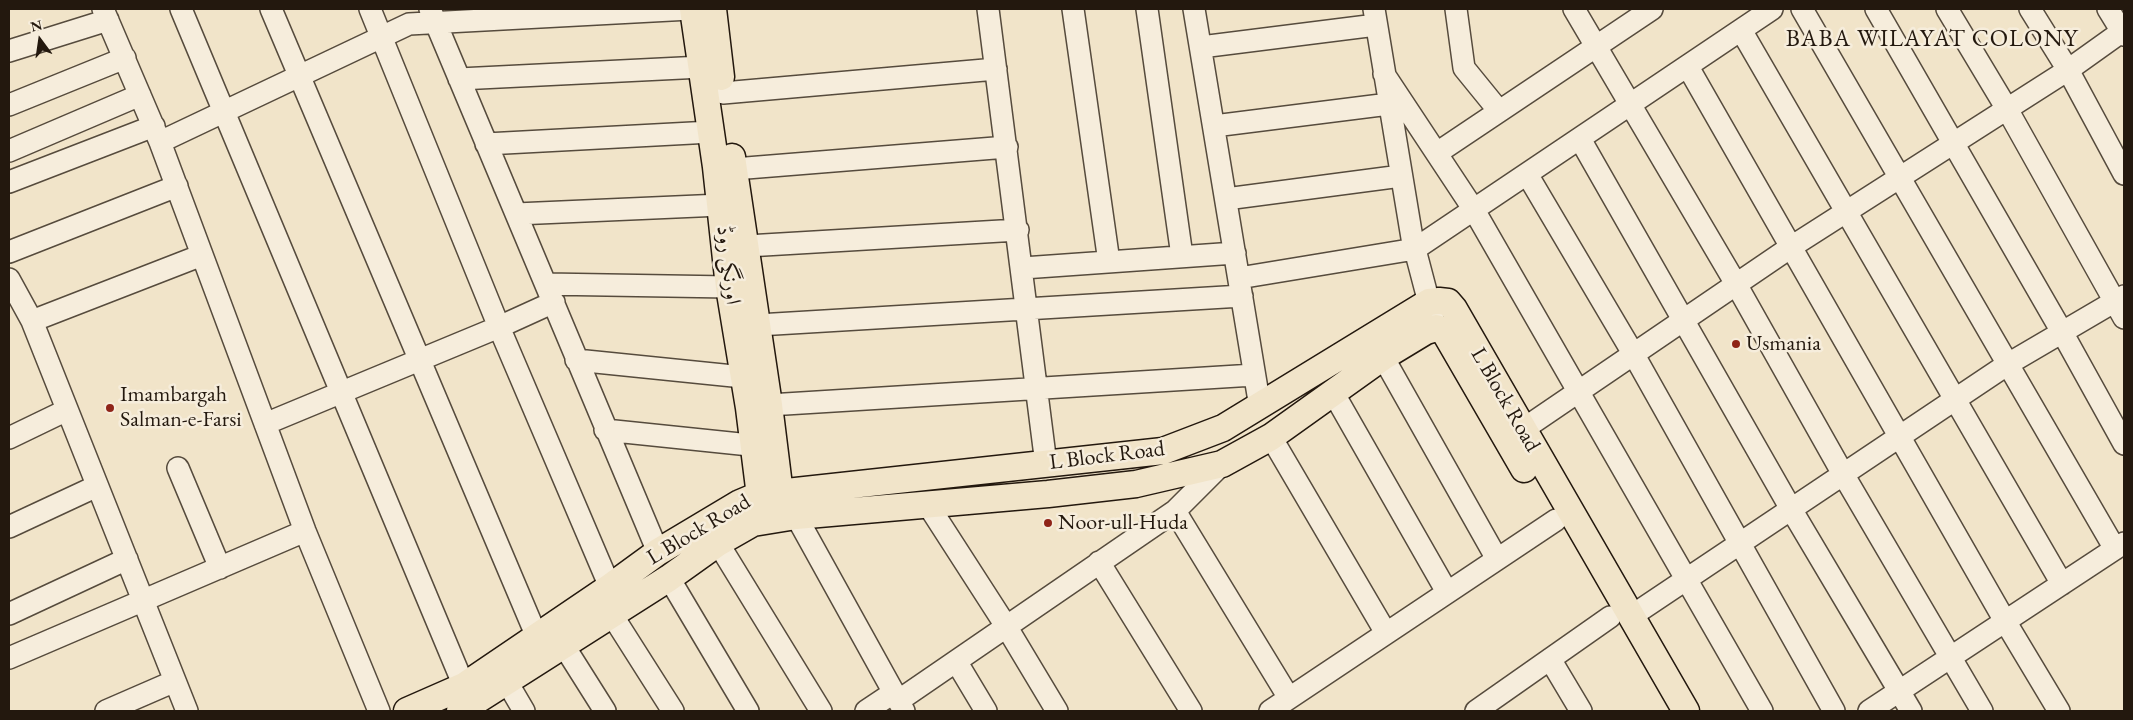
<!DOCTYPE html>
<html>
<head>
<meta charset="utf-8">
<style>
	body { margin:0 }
	#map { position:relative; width:2133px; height:720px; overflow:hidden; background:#f1e4c9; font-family:"EB Garamond",serif }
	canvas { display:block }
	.frame { position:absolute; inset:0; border:10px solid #23180e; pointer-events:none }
	.north { position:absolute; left:15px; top:15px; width:50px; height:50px; -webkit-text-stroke:4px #f6eddc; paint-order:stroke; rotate:346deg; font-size:14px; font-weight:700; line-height:20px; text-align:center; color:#23180e }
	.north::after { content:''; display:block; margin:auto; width:18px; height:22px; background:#23180e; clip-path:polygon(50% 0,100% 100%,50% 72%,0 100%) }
</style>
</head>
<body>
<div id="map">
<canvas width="2133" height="720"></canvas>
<div class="frame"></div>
<div class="north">N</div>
</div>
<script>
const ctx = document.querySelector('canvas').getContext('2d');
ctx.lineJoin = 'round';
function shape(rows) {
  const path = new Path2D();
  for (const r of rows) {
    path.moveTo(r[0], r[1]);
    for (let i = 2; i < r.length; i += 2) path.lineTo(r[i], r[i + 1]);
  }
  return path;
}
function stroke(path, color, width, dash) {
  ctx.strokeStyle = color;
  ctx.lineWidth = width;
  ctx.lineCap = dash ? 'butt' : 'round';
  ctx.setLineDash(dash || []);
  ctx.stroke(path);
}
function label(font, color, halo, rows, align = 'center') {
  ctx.font = font + ' "EB Garamond",Amiri,serif';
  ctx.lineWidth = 5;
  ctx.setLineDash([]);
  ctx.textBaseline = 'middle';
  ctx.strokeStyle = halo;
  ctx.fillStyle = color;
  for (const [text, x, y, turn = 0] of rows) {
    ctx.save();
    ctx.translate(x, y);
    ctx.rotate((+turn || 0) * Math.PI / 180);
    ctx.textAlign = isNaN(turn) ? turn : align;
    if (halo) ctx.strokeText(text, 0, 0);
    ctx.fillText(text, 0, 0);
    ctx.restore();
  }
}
const minor = shape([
	[103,9,160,142,305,531,379,711],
	[181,9,464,686],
	[271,9,537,637],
	[370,9,499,327,610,587],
	[430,9,658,552],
	[988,9,1046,464],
	[1073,9,1109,262],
	[1147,9,1182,256],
	[1194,9,1260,407],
	[1374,9,1412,238,1433,318],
	[1456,9,1464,68,1499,111],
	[1574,9,1736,284,1843,474,1982,711],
	[1802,9,2115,549],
	[1876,9,2062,332,2124,444],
	[1947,9,2007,109,2124,318],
	[2030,9,2068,70,2124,174],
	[2108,9,2124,35],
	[1741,30,2062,584],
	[1201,47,1376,25],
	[9,51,108,20],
	[1688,67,2005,621,2059,711],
	[1384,74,1474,210,1762,711],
	[459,79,702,67],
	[723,93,996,69],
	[9,105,125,58],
	[1214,126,1389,104],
	[1580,139,1791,509,1911,711],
	[160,142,409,24,690,9],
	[486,144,711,132],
	[9,151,140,95],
	[1437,153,1652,9],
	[734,169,1007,147],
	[1527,174,1634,355,1834,711],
	[9,182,154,126],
	[1226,199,1401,176],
	[516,214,721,205],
	[730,247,1018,230],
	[9,252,177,186],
	[1023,268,1235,253],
	[1239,278,1415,249,1772,9],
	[9,279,32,321,187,711],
	[546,284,729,287],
	[32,321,202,255],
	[758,325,1242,296],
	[1383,357,1497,559],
	[576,360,743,377],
	[1334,394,1447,592],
	[769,405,1254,375],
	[265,424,499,327,554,302],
	[605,430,769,447],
	[1522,430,1791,247,2068,70,2124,30],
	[1271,437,1386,633],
	[9,438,67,410],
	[178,468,220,568],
	[928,505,1006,626,1057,711],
	[1175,511,1289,698],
	[796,516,904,711],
	[9,527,97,486],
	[718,543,821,711],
	[1099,562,1191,711],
	[669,578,748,711],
	[9,614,127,559],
	[612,615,673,711],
	[1630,617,2008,364,2124,296],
	[564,646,605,711],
	[9,658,305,531],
	[1550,659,1581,711],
	[956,661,986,711],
	[507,682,524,711],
	[898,701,1175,511,1222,464],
	[106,711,175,681],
	[866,711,893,693],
	[1270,711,1556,520],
	[1476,711,1610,617],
	[1869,711,2124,543]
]);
const major = shape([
	[693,9,716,167,729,287,749,408,762,512],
	[713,9,721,77],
	[732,157,769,405,782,510],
	[407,711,464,686,610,587,658,552,740,503,759,495,1163,451,1223,428,1429,302,1439,301,1448,302,1454,309,1686,711],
	[460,711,669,578,718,543,753,523,796,516,1048,494,1136,484,1222,464,1271,437,1383,357,1426,331,1436,328,1444,331,1524,469]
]);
const markers = [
	[1736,344,5,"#8f2418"],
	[110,408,5,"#8f2418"],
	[1048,523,5,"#8f2418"]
];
const streetNames = [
	["اورنگی روڈ",728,265,83],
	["L Block Road",1505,400,60],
	["L Block Road",1107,456,-7],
	["L Block Road",699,530,-31]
];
const poiNames = [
	["Usmania",1746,344],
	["Imambargah",120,395],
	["Salman-e-Farsi",120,420],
	["Noor-ull-Huda",1058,523]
];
const neighbourhoodNames = [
	["BABA WILAYAT COLONY",1932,39]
];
stroke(minor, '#564b3d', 24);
stroke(major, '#23180e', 29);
stroke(minor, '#f6eddc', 21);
stroke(major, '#f1e4c9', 26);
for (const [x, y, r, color] of markers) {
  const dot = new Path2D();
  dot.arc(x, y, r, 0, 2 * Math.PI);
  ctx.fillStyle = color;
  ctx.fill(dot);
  stroke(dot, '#f6eddc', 2);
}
label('22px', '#23180e', '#f6eddc', streetNames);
label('22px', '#23180e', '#f6eddc', poiNames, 'left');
ctx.letterSpacing = '1px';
label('24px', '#23180e', '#f6eddc', neighbourhoodNames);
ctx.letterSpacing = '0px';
</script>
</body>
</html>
